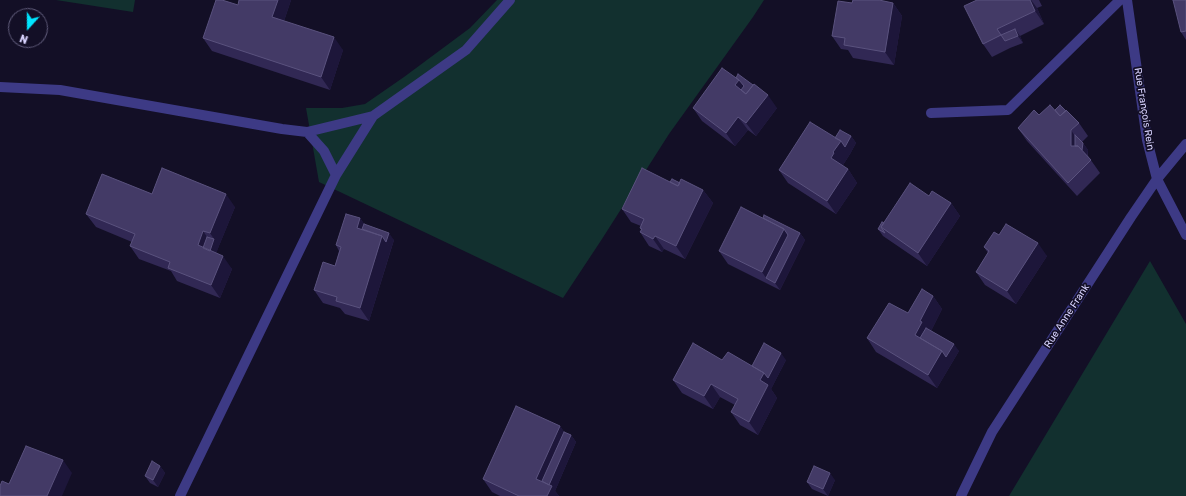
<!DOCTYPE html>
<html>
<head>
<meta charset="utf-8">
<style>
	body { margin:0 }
	#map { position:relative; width:1186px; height:496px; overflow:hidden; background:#130f26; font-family:Rubik,sans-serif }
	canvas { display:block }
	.north { position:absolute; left:8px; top:8px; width:40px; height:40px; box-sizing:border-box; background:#130f26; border:1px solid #625e7d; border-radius:50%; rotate:201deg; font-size:11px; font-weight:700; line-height:16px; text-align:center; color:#d9d4ff }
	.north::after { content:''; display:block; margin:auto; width:14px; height:18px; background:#00e5ff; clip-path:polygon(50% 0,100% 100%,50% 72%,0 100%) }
</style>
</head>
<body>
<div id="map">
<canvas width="1186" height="496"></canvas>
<div class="north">N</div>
</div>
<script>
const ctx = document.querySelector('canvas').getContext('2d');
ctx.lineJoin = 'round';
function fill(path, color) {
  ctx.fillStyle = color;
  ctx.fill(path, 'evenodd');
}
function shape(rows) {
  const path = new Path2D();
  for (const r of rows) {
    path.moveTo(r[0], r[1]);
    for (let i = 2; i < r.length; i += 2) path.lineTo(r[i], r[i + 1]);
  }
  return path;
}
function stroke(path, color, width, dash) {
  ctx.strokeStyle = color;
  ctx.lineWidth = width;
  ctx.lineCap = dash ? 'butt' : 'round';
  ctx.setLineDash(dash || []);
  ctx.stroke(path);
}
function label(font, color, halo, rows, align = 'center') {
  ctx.font = font + ' Rubik,sans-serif';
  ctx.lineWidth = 3.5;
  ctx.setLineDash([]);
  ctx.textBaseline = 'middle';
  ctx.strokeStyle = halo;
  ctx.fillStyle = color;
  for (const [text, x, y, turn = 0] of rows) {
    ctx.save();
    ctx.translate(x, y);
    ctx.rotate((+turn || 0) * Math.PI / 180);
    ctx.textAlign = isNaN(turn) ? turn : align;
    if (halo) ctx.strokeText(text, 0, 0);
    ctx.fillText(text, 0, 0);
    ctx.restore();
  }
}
const green = shape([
	[56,0,135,0,133,12],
	[497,0,764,0,753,17,669,134,602,239,563,298,319,182,306,108,342,108,365,104,404,77,470,28],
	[1150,261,1186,324,1186,496,1009,496]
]);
const lane = shape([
	[0,87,60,90,282,129,307,132,324,151,336,175,180,496],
	[307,132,373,116,466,50,510,0],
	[336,175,373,116]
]);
const street = shape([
	[1127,0,1147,140,1157,179,1186,235],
	[931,113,1008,110,1120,0],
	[961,496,992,432,1131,217,1157,179,1186,144]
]);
const wall = shape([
	[291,0,284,21,343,50,330,90,212,51,203,38,238,5],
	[977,0,1039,0,1042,6,1037,8,1044,24,1020,36,1023,43,1010,48,992,57,983,44],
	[1186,0,1186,40,1181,32],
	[852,3,893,3,902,16,894,65,853,58,848,50,841,49,832,36],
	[693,108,777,108,756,136,748,130,735,146,702,121],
	[1055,110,1066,111,1079,123,1088,136,1082,142,1088,150,1088,156,1100,173,1077,196,1027,141,1018,128,1039,115],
	[851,136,856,143,850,154,843,165,843,166,848,169,857,183,836,214,788,183,779,170,835,138],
	[670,182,680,183,703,190,713,203,685,259,664,249,662,252,649,246,640,232,641,230,640,228,641,226,631,222,622,209],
	[152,194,235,207,216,253,232,269,220,298,177,281,171,271,139,259,130,246,132,242,96,227,86,214],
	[929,196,951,203,960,216,927,266,883,236,878,229,884,223],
	[360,218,364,224,394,240,369,321,345,314,340,308,323,303,314,290,335,266,339,251,336,245],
	[763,218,800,233,805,240,780,290,728,264,719,251],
	[999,235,1047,256,1016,304,985,285,976,272,988,253,984,247],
	[933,296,942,309,931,331,959,351,937,388,876,352,867,338,908,313],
	[722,360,752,366,786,360,771,389,777,398,758,435,740,425,731,412,735,405,720,397,713,409,682,393,673,380],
	[560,426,564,432,571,435,576,442,555,491,559,496,500,496,492,492,483,479],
	[160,466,165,473,158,487,150,483,145,476],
	[835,480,828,496,812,489,807,482]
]);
const shadedWall = shape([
	[278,0,291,0,281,30,272,17],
	[1030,0,1031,0,1037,8,1044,24,1035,11],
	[893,3,902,16,894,65,885,52],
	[1015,29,1020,36,1023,43,1018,36],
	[334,37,343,50,330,90,321,77],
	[739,80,749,93,746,96,735,85],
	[768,95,777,108,756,136,746,123],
	[738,117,748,130,735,146,726,133],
	[1071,130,1080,144,1080,152,1071,146],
	[851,136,856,143,850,154,843,165,844,166,840,172,831,158,833,152,841,141],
	[1083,143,1088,150,1087,159,1082,152],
	[848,169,857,183,836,214,827,201],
	[703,190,713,203,685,259,676,246],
	[226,194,235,207,219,246,213,262,208,254,214,239,210,233],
	[951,203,960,216,927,266,918,253],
	[360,218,369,231,357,228],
	[784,229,793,242,766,278,771,285,762,272],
	[203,231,212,244,208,254,198,245],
	[389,233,394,240,391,249,386,242],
	[800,233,805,240,780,290,775,283],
	[382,236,391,249,369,321,360,308],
	[655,236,664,249,662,252,653,239],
	[1038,243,1047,256,1016,304,1007,291],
	[223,256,232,269,220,298,211,285],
	[933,296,942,309,930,333,926,345,915,335,920,321],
	[954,344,959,351,937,388,928,375,942,351],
	[781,353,786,360,771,389,777,398,758,435,749,422,760,380,764,373],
	[711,384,720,397,713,409,704,396],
	[560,426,569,439,547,488,536,479],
	[571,435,576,442,555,491,559,496,547,496,548,488],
	[63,460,72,473,62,496,47,496],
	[160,466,165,473,158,487,153,480],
	[830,473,835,480,828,496,823,489]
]);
const building = shape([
	[216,0,222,0,238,5,239,0,278,0,272,17,334,37,321,77,203,38,216,0],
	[853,0,879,0,893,3,885,52,844,45,845,38,832,36,838,1,852,3,853,0],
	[977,0,1030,0,1035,11,997,29,1001,35,983,44,964,6,977,0],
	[1173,0,1186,0,1186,31,1181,32,1173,0],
	[1015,29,1018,36,1005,41,1001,35,1015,29],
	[722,68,739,80,735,85,746,94,754,84,768,95,746,123,738,117,726,133,693,108,722,68],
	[738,74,753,85,746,94,741,90,744,86,739,80,736,78,738,74],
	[1050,105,1060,116,1066,110,1079,123,1071,130,1071,146,1078,146,1091,160,1068,183,1018,128,1034,110,1039,115,1050,105],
	[1060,105,1066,111,1060,116,1055,110,1060,105],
	[810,122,841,141,833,152,834,153,831,158,848,169,827,201,779,170,810,122],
	[840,130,851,136,845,147,841,141,835,138,840,130],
	[1075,135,1083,143,1082,150,1078,146,1075,146,1075,135],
	[162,168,226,194,210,233,203,231,198,245,223,256,211,285,168,268,170,262,130,246,135,234,86,214,102,174,152,194,162,168],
	[642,168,678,186,681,179,703,190,676,246,655,236,653,239,640,232,642,229,640,228,644,219,622,209,642,168],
	[672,179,680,183,678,186,670,182,672,179],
	[910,183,929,196,932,191,951,203,918,253,881,227,910,183],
	[741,207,784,229,762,272,719,251,741,207],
	[346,214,360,218,357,228,382,236,360,308,336,301,337,297,314,290,323,262,335,266,341,247,336,245,346,214],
	[764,215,800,233,775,283,766,278,788,235,784,229,763,218,764,215],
	[882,222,884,223,881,227,885,233,878,229,882,222],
	[364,224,389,233,386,242,382,236,362,229,364,224],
	[1006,224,1038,243,1007,291,976,272,989,251,984,247,994,232,999,235,1006,224],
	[207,237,214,239,210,251,203,248,207,237],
	[922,289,933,296,920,321,922,322,915,335,942,351,928,375,867,338,889,303,908,313,922,289],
	[926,328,954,344,946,357,942,351,920,338,926,328],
	[693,343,722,360,728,352,764,373,760,380,768,385,749,422,731,412,738,399,711,384,704,396,673,380,693,343],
	[764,343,781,353,768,378,764,373,752,366,764,343],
	[516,406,560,426,536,479,552,486,547,496,519,496,483,479,516,406],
	[564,432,571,435,549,485,542,481,564,432],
	[26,446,63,460,47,496,0,496,0,486,2,481,9,484,26,446],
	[152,461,160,466,153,480,145,476,152,461],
	[814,466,830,473,823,489,807,482,814,466]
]);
const streetNames = [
	["Rue François Rein",1144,109,81],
	["Rue Anne Frank",1067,316,-57]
];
fill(green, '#12302f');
stroke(lane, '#3d3a85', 10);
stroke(street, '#3d3a85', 10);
fill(wall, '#312854');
fill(shadedWall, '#1d163a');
fill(building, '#433a66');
stroke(building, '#5a527e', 1);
label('10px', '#d9d4ff', '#130f26', streetNames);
</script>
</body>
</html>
